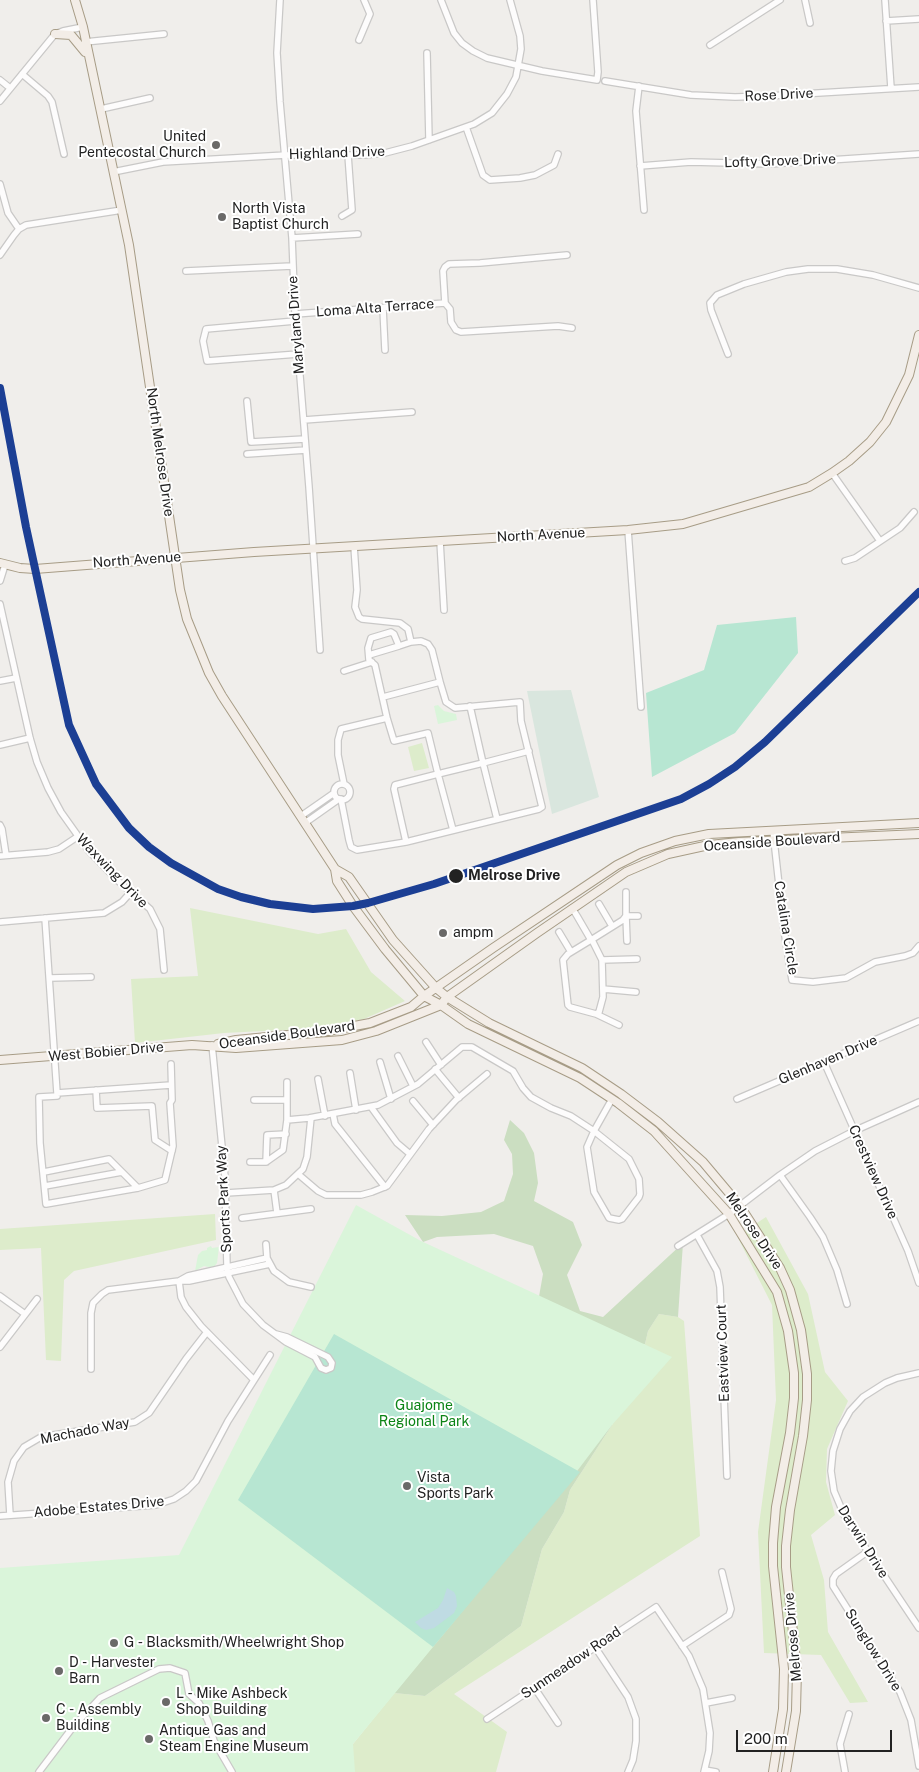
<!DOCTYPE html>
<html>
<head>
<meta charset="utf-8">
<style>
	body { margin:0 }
	#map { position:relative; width:919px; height:1772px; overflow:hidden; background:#f0eeeb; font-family:"Public Sans",sans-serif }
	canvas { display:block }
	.scale { position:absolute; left:736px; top:1730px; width:156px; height:22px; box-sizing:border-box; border:2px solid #222; border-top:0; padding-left:6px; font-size:15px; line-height:18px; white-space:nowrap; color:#222; -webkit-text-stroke:4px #fff; paint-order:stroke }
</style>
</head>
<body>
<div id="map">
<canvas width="919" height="1772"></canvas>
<div class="scale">200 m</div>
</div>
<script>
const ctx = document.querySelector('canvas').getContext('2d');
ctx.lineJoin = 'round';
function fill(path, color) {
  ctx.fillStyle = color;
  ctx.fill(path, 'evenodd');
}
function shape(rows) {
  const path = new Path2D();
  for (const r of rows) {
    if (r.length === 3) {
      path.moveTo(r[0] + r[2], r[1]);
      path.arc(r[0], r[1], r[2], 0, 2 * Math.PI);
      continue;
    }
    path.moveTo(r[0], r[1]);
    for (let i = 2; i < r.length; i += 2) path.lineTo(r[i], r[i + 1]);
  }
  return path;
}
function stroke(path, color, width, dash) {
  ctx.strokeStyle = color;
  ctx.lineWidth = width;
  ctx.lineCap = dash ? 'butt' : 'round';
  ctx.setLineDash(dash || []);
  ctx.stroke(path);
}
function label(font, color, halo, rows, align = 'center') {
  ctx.font = font + ' "Public Sans",sans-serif';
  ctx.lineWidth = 4;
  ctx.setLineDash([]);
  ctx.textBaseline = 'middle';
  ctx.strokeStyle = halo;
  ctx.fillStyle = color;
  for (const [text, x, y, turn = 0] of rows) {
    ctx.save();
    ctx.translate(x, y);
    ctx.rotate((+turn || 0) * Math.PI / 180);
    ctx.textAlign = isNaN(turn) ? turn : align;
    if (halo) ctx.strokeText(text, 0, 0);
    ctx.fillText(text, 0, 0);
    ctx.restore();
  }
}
const grass = shape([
	[422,743,429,768,414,771,408,747],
	[190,908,318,934,346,929,371,972,405,1001,364,1019,324,1028,224,1033,135,1043,131,979,198,976],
	[215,1214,216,1240,74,1271,64,1280,61,1361,46,1360,41,1248,0,1250,0,1229],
	[766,1217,808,1294,825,1372,848,1401,827,1449,826,1482,835,1515,811,1535,824,1580,828,1632,868,1702,850,1703,821,1655,764,1653,758,1532,776,1400,772,1305,737,1236],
	[659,1314,678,1317,684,1321,700,1536,454,1694,507,1732,496,1772,338,1772,353,1744,394,1693,425,1696,521,1626,542,1549,564,1512,570,1490,612,1425,645,1344,648,1331]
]);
const forest = shape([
	[510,1120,524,1133,534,1153,538,1183,534,1201,573,1222,582,1245,567,1275,580,1311,603,1317,683,1243,678,1317,659,1314,648,1331,645,1344,625,1354,612,1425,570,1490,564,1512,542,1549,521,1626,425,1696,394,1693,432,1647,535,1319,543,1274,533,1246,494,1234,437,1237,423,1242,405,1215,442,1216,481,1212,504,1201,513,1174,512,1154,504,1140]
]);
const wetland = shape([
	[571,690,599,797,552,814,527,691]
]);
const park = shape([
	[438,705,444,711,456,714,457,720,438,724,434,706],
	[356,1205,421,1241,672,1357,612,1425,565,1487,353,1744,355,1772,0,1772,0,1568,179,1555],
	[211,1246,212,1248,219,1247,217,1263,213,1268,204,1266,195,1271,198,1255,202,1251,207,1250,207,1248]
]);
const pitch = shape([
	[796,617,798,653,735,733,652,777,646,693,704,670,717,625],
	[334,1334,580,1472,433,1647,238,1500]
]);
const water = shape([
	[447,1588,454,1592,456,1596,457,1606,454,1613,434,1628,426,1630,421,1628,415,1622,438,1608,443,1600]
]);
const minor = shape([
	[280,0,277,53,280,102,292,238,295,314,309,487,320,650],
	[441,0,454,33,462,43,473,51,487,58,542,71,597,80,598,72,593,0],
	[805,0,810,23],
	[885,0,891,88],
	[886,21,919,19],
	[359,40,370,14,364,0],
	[85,42,164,34],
	[710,45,780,0],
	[427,53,429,140],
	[22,74,48,96,52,102,64,154],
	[0,80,10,88],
	[605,81,691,95,735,97,768,96,919,87],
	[639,86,636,111,644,210],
	[0,101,55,34,63,31,83,27],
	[101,109,150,98],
	[466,127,483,175,490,180,520,178,535,175,554,165,558,154],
	[640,166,691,162,770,164,919,154],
	[113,172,163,162,286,155,364,155,385,153,412,146,474,124,492,113,507,94,516,77,521,49,520,36,510,0],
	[0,184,8,213,19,229],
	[342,216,352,210,348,155],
	[292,238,358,234],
	[0,255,14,235,19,229,26,225,122,210],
	[186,271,292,266],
	[445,303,443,271,445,267,449,264,480,263,567,255],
	[445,303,450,309,451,322,456,330,461,332,558,326,572,328],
	[383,308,385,350],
	[295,314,445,303],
	[295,321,206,329,203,341,207,361,298,354],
	[728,354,711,310,710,303,717,295,744,284,786,272,808,269,837,269,873,275,919,288],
	[247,401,251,442,305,439],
	[304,420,412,412],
	[247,454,306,450],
	[832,473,880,541],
	[628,530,641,707],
	[440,541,444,610],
	[354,546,357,590,355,607,359,617,362,619,400,623,408,629,411,642],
	[845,561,855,558,900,528,914,512],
	[0,581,5,565],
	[0,604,30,738,37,762,48,788,61,812,88,850,117,880,150,909,160,929,164,970],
	[369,655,399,646],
	[344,671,372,662],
	[0,681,16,678],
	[387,718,394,741,428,733,438,774,483,763,470,706],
	[0,745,30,738],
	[344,784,338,755,338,740,341,729,387,718,375,665,369,660,368,648,371,638,391,632,394,634,399,646,411,642,421,641,428,644,432,650,440,682,383,697],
	[342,792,8],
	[341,799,349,840,351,847,357,850,406,842,539,809,542,807,521,721,520,702,455,708,446,702,440,682],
	[301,816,334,793],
	[497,819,483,763,529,751],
	[305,823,339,799],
	[0,825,2,829,6,855],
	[773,831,784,930,792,980,813,982,846,978,875,962,905,956,913,953,919,946],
	[406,842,394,789,395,785,438,774,453,830],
	[0,856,48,852,59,849,77,837],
	[599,904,612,926],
	[572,908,577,916,591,940,593,942,602,960,603,997,599,1012,596,1014,570,1007,568,1005,563,960,568,954,591,940,623,920,626,916,626,892],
	[45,918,57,1093],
	[0,922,104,913,122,902,131,892],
	[559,932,571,952],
	[627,941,626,916,638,916],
	[602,960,637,959],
	[50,978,91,977],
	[603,989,636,992],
	[596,1014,619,1025],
	[426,1042,441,1065],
	[212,1045,225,1177,227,1267,229,1277,243,1304,263,1325,286,1342,315,1357,321,1368,326,1370,331,1368,332,1363,328,1357,287,1337,276,1334],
	[398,1056,413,1086],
	[380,1062,391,1099],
	[824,1062,908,1251,919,1283],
	[171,1064,172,1100,170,1103,173,1146,165,1180,138,1188,46,1204,40,1143,39,1097,57,1096,57,1093,171,1085],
	[435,1069,459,1098],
	[350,1073,356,1110],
	[318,1079,325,1116],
	[96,1090,97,1108,152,1106,155,1140,172,1151],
	[737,1099,919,1021],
	[254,1100,287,1100],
	[413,1101,433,1125],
	[371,1107,397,1143,410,1154],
	[333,1114,335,1124,385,1187],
	[287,1120,309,1118,378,1105,418,1084,462,1047,472,1047,513,1071,523,1088,531,1097,551,1108,571,1116,594,1131,629,1159,639,1179,640,1194,639,1197,622,1219,619,1220,609,1218,594,1192,587,1147,594,1131,612,1099],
	[250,1162,266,1162,283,1150,287,1120,287,1082],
	[266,1162,267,1135,286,1134],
	[44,1172,109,1159,122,1172],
	[298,1174,318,1191,326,1195,361,1195,372,1192,387,1186,429,1129,456,1100,487,1074],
	[780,1175,810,1217,823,1237,837,1270,847,1304],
	[45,1186,122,1172,138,1188],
	[274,1190,277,1213],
	[226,1193,274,1190,286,1185,303,1169,307,1157,311,1118],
	[242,1218,311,1209],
	[697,1235,717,1271,720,1287,727,1476],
	[266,1244,267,1258,274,1271,289,1282,311,1287],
	[678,1246,729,1214,780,1175,815,1151,854,1131,919,1102],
	[179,1281,181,1297,186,1307,201,1326,254,1380],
	[179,1281,188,1276,267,1258],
	[0,1296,25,1314],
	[0,1347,37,1299],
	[91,1369,91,1313,93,1303,102,1294,108,1290,179,1281,189,1281,270,1264],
	[919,1373,897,1378,885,1383,863,1397,850,1411,840,1429,833,1451,831,1471,834,1491,845,1517,919,1628],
	[10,1515,8,1482,14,1461,24,1447,41,1437,135,1422,149,1413,186,1359,207,1332],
	[0,1516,156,1505,174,1499,186,1491,196,1481,228,1421,270,1355],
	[867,1552,836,1574,833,1579,833,1586,900,1692,911,1720,919,1766],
	[682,1646,729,1615,731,1609,722,1572],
	[595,1647,628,1697,636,1719,636,1741,633,1760,628,1772],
	[534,1687,558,1723],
	[706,1703,732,1698],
	[487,1719,656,1607,689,1656,703,1689,710,1733,709,1751,704,1772],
	[705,1770,716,1772],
	[39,1772,73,1727,100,1698,159,1669,170,1668,185,1673,189,1694,199,1703,208,1721,214,1741,232,1772],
	[845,1772,840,1744,849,1714]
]);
const major = shape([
	[75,0,83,27,129,245,180,590,187,619,209,673,222,696,335,869,337,881,353,906,385,949,424,996,441,1005,468,1024,580,1078,618,1103,654,1131,729,1214,777,1292,788,1331,794,1373,794,1398,790,1433,776,1507,773,1543,773,1566,784,1669,783,1709,773,1772],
	[55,34,71,35,85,52],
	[0,563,20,568,35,569,254,552,628,530,683,524,809,487,832,473,849,461,870,442,886,422,909,375,919,335],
	[335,869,349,877,393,940,436,988,447,997,489,1023,582,1068,621,1094,658,1122,703,1162,740,1206,780,1268,790,1290,801,1330,807,1374,807,1400,803,1436,790,1510,786,1546,786,1567,797,1670,796,1711,786,1772],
	[218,1044,236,1040,328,1031,370,1023,411,1007,424,996,493,948,617,865,641,853,675,841,709,834,919,823],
	[0,1060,192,1045,236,1048,342,1040,376,1031,441,1005,447,997,537,933,626,872,668,854,709,845,739,842,919,834]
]);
const rail1 = shape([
	[0,388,26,527,69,725,96,784,129,828,149,847,171,863,218,889,241,897,270,904,313,909,353,906,368,903,434,884,681,799,709,784,735,767,765,742,919,592]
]);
const markers = [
	[216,145,5,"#6a6968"],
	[222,217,5,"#6a6968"],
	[456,876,8,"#222"],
	[443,933,5,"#6a6968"],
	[407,1486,5,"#6a6968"],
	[114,1643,5,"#6a6968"],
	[59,1671,5,"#6a6968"],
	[166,1702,5,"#6a6968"],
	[46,1718,5,"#6a6968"],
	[149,1739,5,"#6a6968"]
];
const streetNames = [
	["Rose Drive",779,95,-3],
	["Highland Drive",337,153,-2],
	["Lofty Grove Drive",780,161,-2],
	["Loma Alta Terrace",375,308,-4],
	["Maryland Drive",296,325,-94],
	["North Melrose Drive",160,452,82],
	["North Avenue",541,535,-3],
	["North Avenue",137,560,-4],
	["Oceanside Boulevard",772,842,-4],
	["Waxwing Drive",112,871,46],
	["Catalina Circle",786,928,81],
	["Oceanside Boulevard",287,1035,-8],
	["West Bobier Drive",106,1052,-5],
	["Glenhaven Drive",828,1060,-23],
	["Crestview Drive",873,1172,66],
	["Sports Park Way",224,1199,-93],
	["Melrose Drive",754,1231,56],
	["Eastview Court",723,1353,-92],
	["Machado Way",85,1431,-11],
	["Adobe Estates Drive",99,1507,-5],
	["Darwin Drive",863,1542,58],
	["Melrose Drive",793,1637,-95],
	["Sunglow Drive",873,1650,58],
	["Sunmeadow Road",571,1663,-34]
];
const poiNames = [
	["United",206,137,"right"],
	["Pentecostal Church",206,153,"right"],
	["North Vista",232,209],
	["Baptist Church",232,225],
	["ampm",453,933],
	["Vista",417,1478],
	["Sports Park",417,1494],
	["G - Blacksmith/Wheelwright Shop",124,1643],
	["D - Harvester",69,1663],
	["Barn",69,1679],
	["L - Mike Ashbeck",176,1694],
	["Shop Building",176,1710],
	["C - Assembly",56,1710],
	["Building",56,1726],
	["Antique Gas and",159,1731],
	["Steam Engine Museum",159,1747]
];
const stopNames = [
	["Melrose Drive",468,876]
];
const parkNames = [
	["Guajome",424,1406],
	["Regional Park",424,1422]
];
fill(grass, '#ddeccb');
fill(forest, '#cbdec1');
fill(wetland, '#d9e6de');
fill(park, '#daf5da');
fill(pitch, '#b7e6d2');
fill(water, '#bfdbe3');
stroke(minor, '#c9c8c7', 8);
stroke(major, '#a79c86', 10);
stroke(minor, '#fdfcfc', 5.5);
stroke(major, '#f3ede7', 8);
stroke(rail1, '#1c3f94', 8);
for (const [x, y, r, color] of markers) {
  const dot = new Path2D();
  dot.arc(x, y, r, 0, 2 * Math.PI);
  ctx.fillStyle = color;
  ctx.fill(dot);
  stroke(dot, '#fff', 2);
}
label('14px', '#222', '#fff', streetNames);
label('14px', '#222', '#fff', poiNames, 'left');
label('bold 14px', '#222', '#fff', stopNames, 'left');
label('14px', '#0c8416', '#fff', parkNames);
</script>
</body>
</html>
